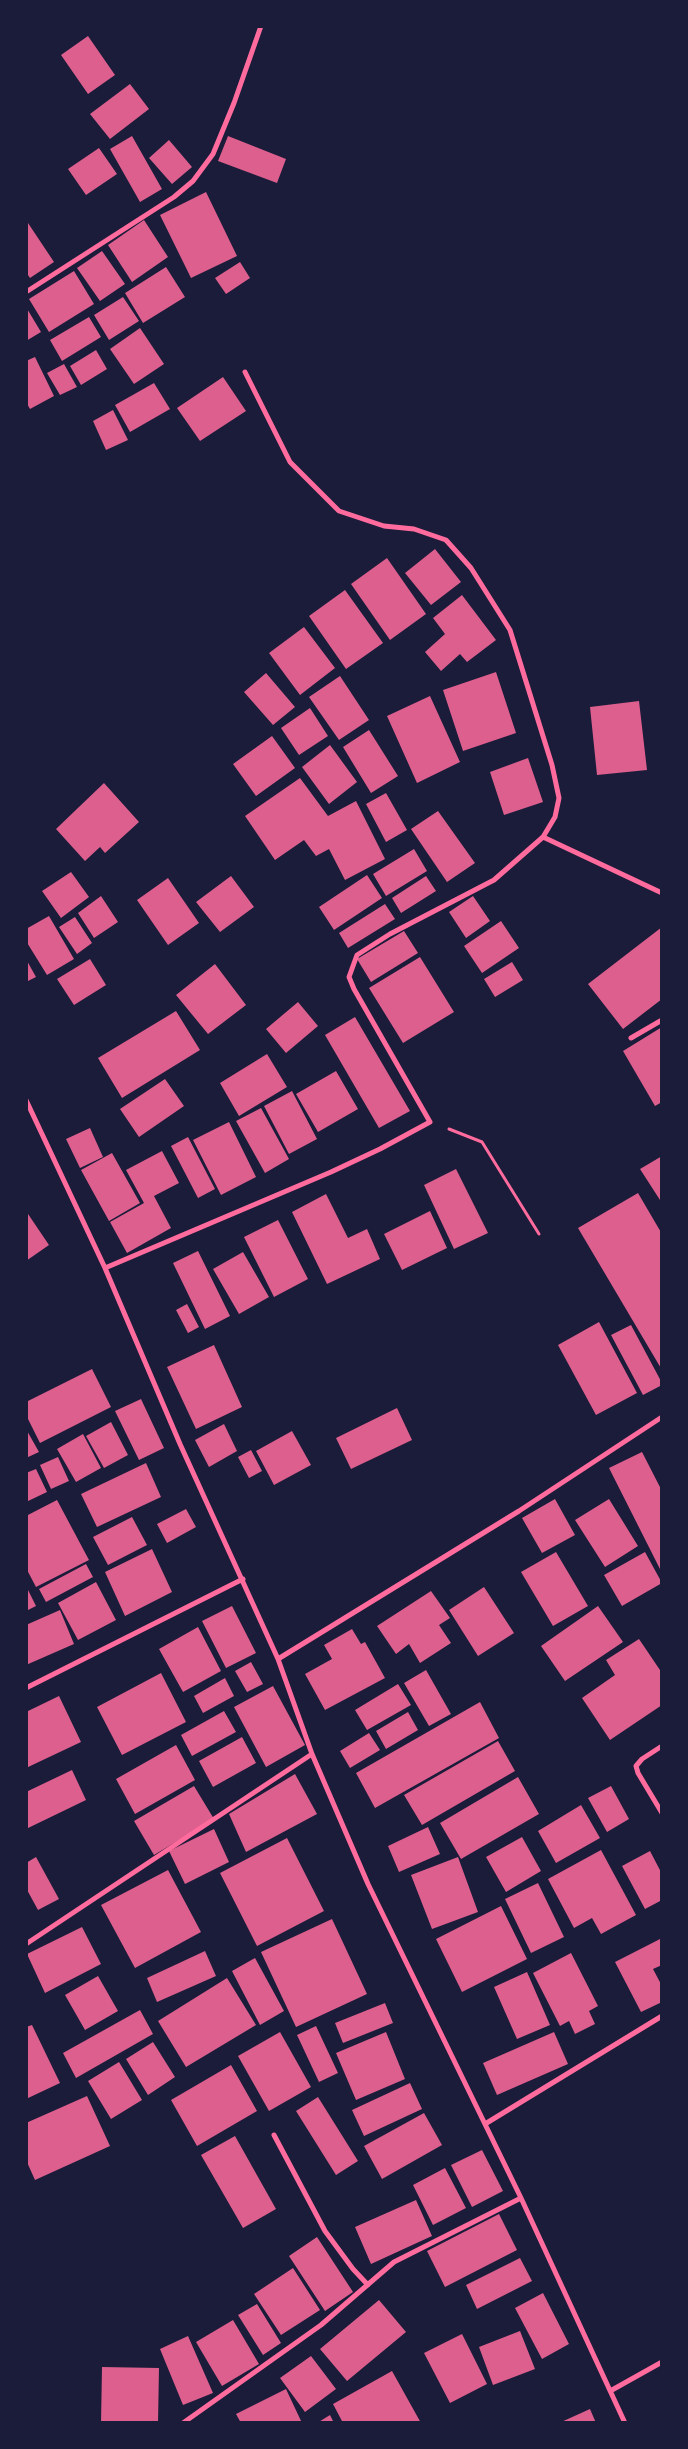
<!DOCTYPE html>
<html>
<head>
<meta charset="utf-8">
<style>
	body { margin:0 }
	#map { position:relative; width:688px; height:2449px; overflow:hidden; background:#1b1b3a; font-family:"Sofia Sans Condensed",sans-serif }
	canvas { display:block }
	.frame { position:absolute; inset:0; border:28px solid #1b1b3a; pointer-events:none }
</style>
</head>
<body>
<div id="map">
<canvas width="688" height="2449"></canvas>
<div class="frame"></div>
</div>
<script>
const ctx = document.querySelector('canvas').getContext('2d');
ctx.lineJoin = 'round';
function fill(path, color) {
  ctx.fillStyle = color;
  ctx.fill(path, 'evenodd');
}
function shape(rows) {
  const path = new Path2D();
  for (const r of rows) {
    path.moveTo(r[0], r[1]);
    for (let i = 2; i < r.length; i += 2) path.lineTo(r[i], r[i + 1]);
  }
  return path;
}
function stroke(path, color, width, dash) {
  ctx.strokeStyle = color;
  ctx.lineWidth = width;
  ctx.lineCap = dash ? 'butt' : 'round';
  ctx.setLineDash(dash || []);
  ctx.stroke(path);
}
const building = shape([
	[88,36,115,75,88,94,61,55],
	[130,84,149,109,110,139,90,114],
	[132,136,162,189,140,202,110,149],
	[228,136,286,159,277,183,218,161],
	[169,140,192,167,172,184,149,158],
	[99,148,117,174,86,195,68,169],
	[206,192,237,256,191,278,160,215],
	[26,220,54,262,30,278,26,272],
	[144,220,168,257,132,282,108,245],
	[102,251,125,284,100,301,77,268],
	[240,262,250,278,226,294,215,278],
	[166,267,185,297,143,323,125,293],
	[74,271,94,304,49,332,29,299],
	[123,297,139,321,109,340,94,315],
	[26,307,41,332,26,341],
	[89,317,101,337,62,361,50,340],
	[140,328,164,364,134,384,110,349],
	[96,350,107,369,81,385,70,366],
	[35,357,54,396,30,409,26,402,26,361],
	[64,364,77,387,60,395,47,373],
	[223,377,246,411,200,441,177,408],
	[154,383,170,409,130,432,115,405],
	[113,410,128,440,106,450,93,421],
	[435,549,461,582,431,605,405,573],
	[387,558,426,614,390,640,351,584],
	[345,590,383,643,346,669,309,616],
	[462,595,496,640,467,662,460,654,441,671,425,652,445,634,433,618],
	[304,627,335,668,300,695,269,653],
	[496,672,516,733,463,751,443,690],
	[266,673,295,707,273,725,244,692],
	[340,676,369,720,339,740,309,697],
	[430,696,460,762,417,783,387,716],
	[639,701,647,770,597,775,590,707],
	[310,708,328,736,299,755,281,728],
	[369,730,398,776,371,793,343,747],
	[272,736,295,768,256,796,233,764],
	[330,745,357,782,329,804,302,767],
	[528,758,543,802,504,815,490,772],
	[300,778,328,816,356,801,385,859,345,880,329,849,316,856,304,840,275,860,245,816],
	[104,783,139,822,105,853,100,847,85,861,56,829],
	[386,793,407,830,386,842,366,804],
	[438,811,475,863,447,882,411,829],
	[414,849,427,871,386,896,373,874],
	[71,872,89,897,61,918,42,891],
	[367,875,382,898,334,930,319,907],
	[231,876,254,907,220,932,196,902],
	[426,876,436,891,401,913,392,898],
	[168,878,199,923,168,945,137,900],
	[101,896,118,922,94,938,78,913],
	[473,896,490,921,466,938,449,912],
	[385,904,395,919,348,948,339,933],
	[49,916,74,959,47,975,26,941,26,929],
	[75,917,92,943,77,954,59,927],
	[501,921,519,948,482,973,464,946],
	[662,927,662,999,623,1029,588,984],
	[404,931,418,953,371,982,357,959],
	[420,957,454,1012,403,1043,369,988],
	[26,959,36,977,26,982],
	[90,959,106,985,74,1005,57,979],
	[512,962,523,980,495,997,484,979],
	[215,964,246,1005,208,1034,176,995],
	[298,1002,318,1026,286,1053,266,1029],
	[176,1011,200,1050,122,1098,98,1058],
	[355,1017,410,1111,379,1128,325,1035],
	[662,1027,662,1102,655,1106,623,1051],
	[267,1054,287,1087,239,1116,220,1083],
	[336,1071,358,1109,318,1132,296,1094],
	[165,1079,184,1106,139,1137,120,1109],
	[292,1091,317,1139,289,1154,264,1106],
	[261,1108,289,1159,265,1173,236,1121],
	[229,1122,256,1177,221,1195,193,1140],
	[90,1128,103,1157,80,1168,66,1139],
	[188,1137,215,1189,198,1198,171,1146],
	[162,1151,179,1183,154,1196,171,1228,127,1253,110,1222,144,1203,126,1170],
	[112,1153,140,1203,109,1221,81,1170],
	[662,1156,662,1199,660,1200,640,1169],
	[456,1169,488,1233,454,1249,424,1185],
	[638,1193,662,1234,662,1370,578,1228],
	[326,1194,348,1238,367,1229,380,1259,327,1284,292,1212],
	[26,1211,49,1245,26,1261],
	[430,1211,447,1248,402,1270,384,1234],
	[278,1220,308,1279,274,1297,244,1237],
	[198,1251,230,1316,205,1329,173,1263],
	[243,1252,269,1297,239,1314,213,1269],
	[187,1304,199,1327,188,1333,176,1310],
	[599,1322,637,1393,596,1415,558,1345],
	[631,1325,662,1383,662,1385,643,1395,611,1335],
	[214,1345,242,1407,196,1429,167,1367],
	[92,1369,111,1407,40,1443,26,1415,26,1402],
	[141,1399,164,1448,139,1460,115,1411],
	[397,1408,412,1440,351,1469,336,1438],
	[111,1422,128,1455,104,1468,86,1436],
	[224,1424,237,1451,209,1467,195,1440],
	[26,1429,39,1452,26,1458],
	[292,1431,311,1465,274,1485,256,1451],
	[83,1434,101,1468,76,1482,57,1449],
	[251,1450,262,1471,249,1478,238,1457],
	[642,1452,662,1491,662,1573,609,1468],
	[58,1457,69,1481,51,1489,40,1465],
	[146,1463,161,1497,97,1527,81,1494],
	[36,1469,47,1492,26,1502,26,1473],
	[555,1499,575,1535,542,1553,522,1518],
	[609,1499,638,1546,605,1567,575,1520],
	[57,1500,89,1560,36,1587,26,1568,26,1516],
	[186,1509,196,1527,167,1543,157,1524],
	[132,1517,147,1545,108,1565,93,1537],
	[152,1549,172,1592,125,1616,105,1572],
	[556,1552,588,1606,553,1626,521,1572],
	[645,1552,662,1583,622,1606,604,1575],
	[86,1564,93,1577,46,1602,39,1589],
	[96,1582,116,1620,78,1640,58,1603],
	[26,1586,36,1606,26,1611],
	[484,1587,514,1633,478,1656,449,1610],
	[431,1591,450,1618,439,1625,451,1643,420,1663,409,1644,396,1654,377,1626],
	[232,1606,256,1653,226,1668,202,1621],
	[598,1606,623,1642,565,1681,541,1646],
	[60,1610,74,1644,26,1665,26,1625],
	[198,1627,221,1671,183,1692,159,1649],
	[352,1629,361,1644,365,1642,385,1678,325,1710,305,1674,332,1659,324,1645],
	[639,1639,662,1673,662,1705,610,1740,582,1698,615,1675,606,1660],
	[251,1662,263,1684,247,1692,235,1671],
	[426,1670,451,1714,429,1726,404,1683],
	[161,1673,186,1722,122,1755,97,1707],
	[225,1678,234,1696,203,1713,194,1696],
	[398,1684,411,1705,367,1730,355,1710],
	[273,1686,305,1745,266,1767,234,1707],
	[59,1696,81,1742,26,1768,26,1712],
	[480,1702,499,1738,375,1808,356,1773],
	[224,1711,236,1732,192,1756,181,1735],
	[408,1712,418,1730,386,1749,376,1731],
	[369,1733,380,1750,350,1768,340,1751],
	[242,1737,256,1763,213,1787,199,1761],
	[498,1741,515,1771,422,1825,404,1795],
	[176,1745,195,1780,135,1814,116,1779],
	[72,1770,86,1800,26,1829,26,1792],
	[295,1774,317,1814,246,1852,229,1814],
	[518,1777,539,1814,461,1859,440,1823],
	[194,1786,214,1819,154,1855,134,1821],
	[611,1786,629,1819,607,1832,588,1798],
	[581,1805,600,1838,556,1863,538,1831],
	[428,1827,440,1854,399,1872,388,1846],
	[214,1829,229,1862,185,1884,169,1851],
	[522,1837,541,1871,506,1892,486,1857],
	[287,1838,324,1911,257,1946,220,1873],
	[601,1850,636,1915,601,1934,592,1918,574,1928,548,1879],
	[650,1851,662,1874,662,1900,645,1909,622,1866],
	[36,1857,59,1899,38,1910,26,1888,26,1863],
	[458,1857,478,1912,432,1929,411,1875],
	[168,1870,201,1932,135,1968,101,1905],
	[538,1883,564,1937,531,1953,505,1899],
	[501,1906,527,1959,462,1992,436,1939],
	[332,1919,367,1994,296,2027,261,1952],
	[82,1927,101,1964,45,1993,27,1954],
	[662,1938,662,1965,653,1969,662,1986,662,2002,641,2012,615,1962],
	[205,1951,216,1976,157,2002,147,1978],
	[571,1953,598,2006,589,2011,595,2024,575,2034,569,2021,560,2026,533,1973],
	[255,1958,284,2011,260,2025,232,1971],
	[527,1972,550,2025,517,2039,494,1987],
	[98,1976,118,2011,85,2030,65,1995],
	[227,1978,256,2025,186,2067,158,2021],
	[385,2003,393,2023,343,2043,335,2023],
	[140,2010,153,2034,76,2078,63,2053],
	[32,2025,60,2083,26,2099,26,2027],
	[316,2026,338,2073,319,2082,297,2035],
	[280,2032,311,2087,269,2111,238,2056],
	[386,2032,405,2079,356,2100,336,2053],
	[554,2032,568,2064,497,2095,483,2063],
	[153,2042,175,2077,148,2095,126,2059],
	[119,2062,142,2100,111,2119,88,2081],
	[231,2065,257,2111,197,2146,171,2100],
	[410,2083,422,2109,364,2136,352,2110],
	[87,2096,110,2146,35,2180,26,2160,26,2123],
	[318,2097,358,2161,336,2175,296,2111],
	[424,2113,442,2145,382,2179,364,2146],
	[235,2136,276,2209,243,2228,201,2155],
	[482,2150,503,2191,472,2207,451,2165],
	[445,2168,466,2208,433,2225,413,2185],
	[416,2200,432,2236,371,2264,355,2227],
	[499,2214,517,2250,445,2287,427,2251],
	[317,2237,353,2292,325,2311,289,2256],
	[520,2258,532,2281,477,2309,466,2285],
	[293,2268,320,2310,281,2335,254,2294],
	[543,2293,569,2344,542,2359,515,2308],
	[379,2300,406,2332,347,2381,320,2349],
	[257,2304,281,2343,263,2355,238,2315],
	[233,2320,259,2364,222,2386,196,2342],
	[520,2331,535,2369,493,2385,479,2347],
	[462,2334,487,2384,450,2403,424,2353],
	[188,2336,213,2393,183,2405,160,2349],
	[311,2356,336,2389,305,2412,280,2378],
	[102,2367,159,2368,158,2423,101,2423],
	[392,2371,421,2423,343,2423,333,2404],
	[286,2389,302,2423,241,2423,236,2414],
	[590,2409,596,2423,559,2423],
	[330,2415,334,2423,317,2423]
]);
const path = shape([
	[449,1129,482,1142,539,1234]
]);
const minor = shape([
	[26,292,174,197,193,181,213,154,234,103,261,26],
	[543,837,662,893],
	[631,1038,662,1020],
	[26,1100,105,1268,180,1444,278,1659,312,1754,368,1884,521,2198,625,2423],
	[105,1268,331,1172,380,1149,430,1122,354,989,349,977,357,955,390,934,494,880,543,837,555,817,559,798,552,765,510,630,471,568,446,540,414,529,384,526,339,511,290,462,245,372],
	[278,1659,519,1511,662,1417],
	[26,1688,243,1579],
	[662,1746,642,1759,636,1766,638,1773,662,1813],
	[26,1944,312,1754],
	[485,2124,662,2016],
	[274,2135,325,2231,353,2269,368,2285],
	[612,2390,662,2362],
	[183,2423,321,2325,394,2262,521,2198]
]);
fill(building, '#dd5f8e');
stroke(path, '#ff6b9d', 3);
stroke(minor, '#ff6b9d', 5);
</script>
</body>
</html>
